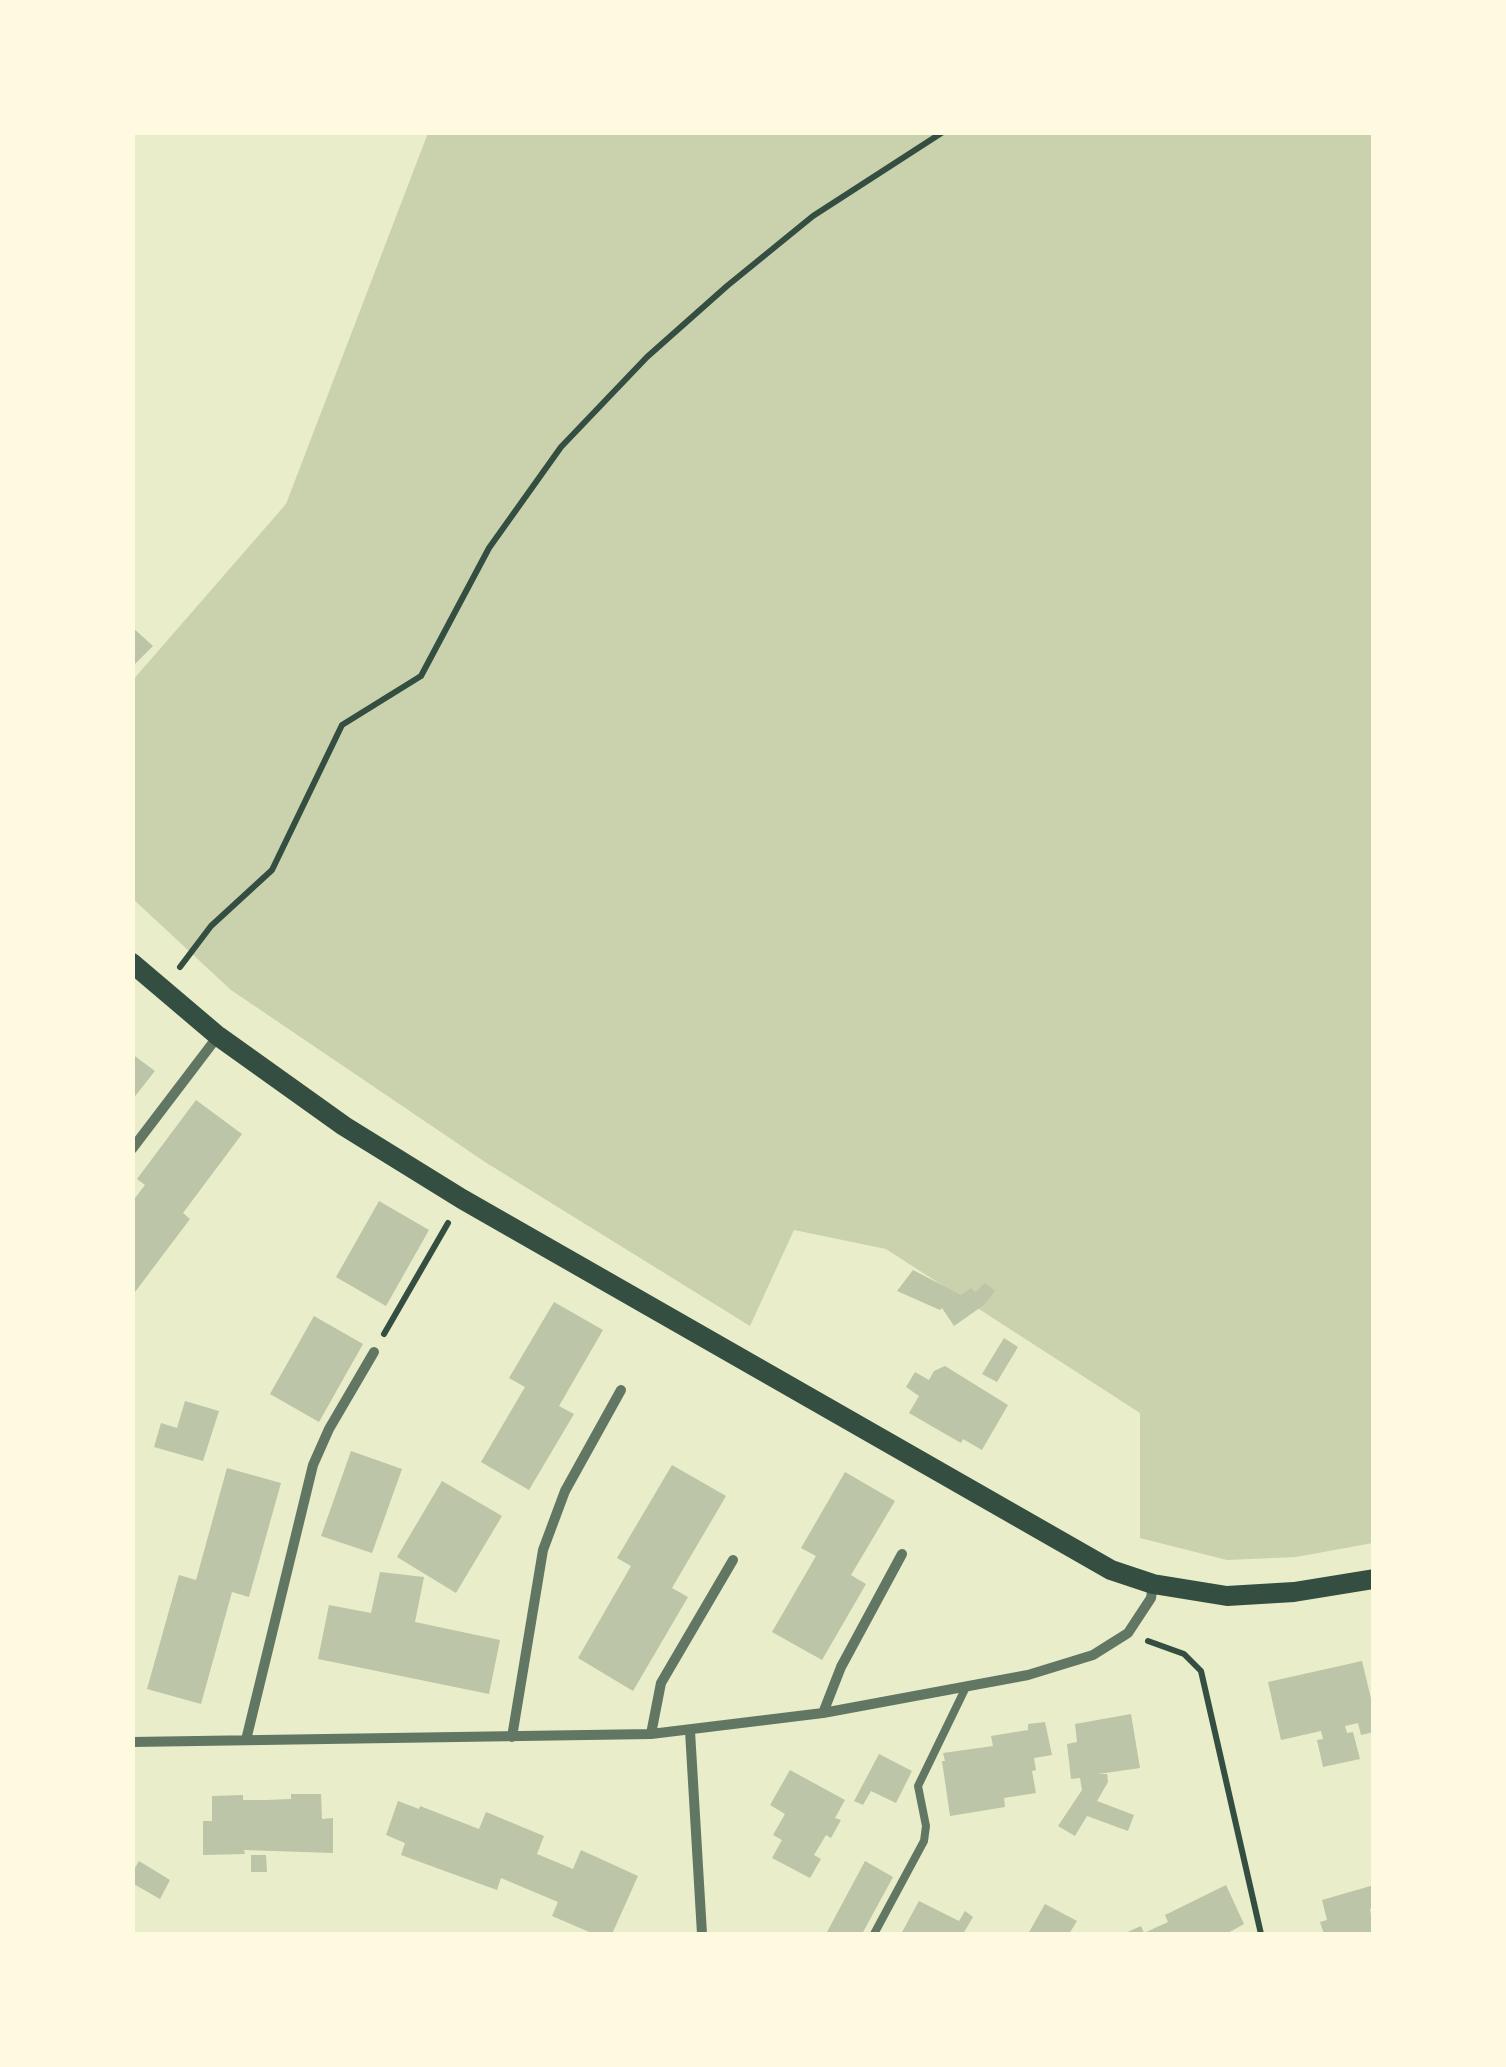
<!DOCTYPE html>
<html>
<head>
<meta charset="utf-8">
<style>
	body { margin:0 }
	#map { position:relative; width:1506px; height:2067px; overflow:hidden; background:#e9edc9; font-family:"Fira Sans Condensed",sans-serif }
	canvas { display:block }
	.frame { position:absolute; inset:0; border:135px solid #fefae0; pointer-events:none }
</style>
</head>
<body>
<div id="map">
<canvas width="1506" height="2067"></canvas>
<div class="frame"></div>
</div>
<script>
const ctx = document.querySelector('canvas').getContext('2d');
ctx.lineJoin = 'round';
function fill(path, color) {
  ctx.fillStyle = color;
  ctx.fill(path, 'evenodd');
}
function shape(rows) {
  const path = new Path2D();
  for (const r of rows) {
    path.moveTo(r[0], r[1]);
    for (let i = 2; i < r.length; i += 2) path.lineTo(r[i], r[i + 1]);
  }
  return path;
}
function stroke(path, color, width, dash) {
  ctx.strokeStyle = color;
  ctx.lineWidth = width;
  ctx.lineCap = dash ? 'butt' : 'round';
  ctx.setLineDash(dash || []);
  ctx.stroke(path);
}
const green = shape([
	[428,133,1373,133,1373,1543,1296,1557,1227,1560,1140,1538,1140,1413,886,1249,794,1230,750,1326,485,1162,231,990,133,899,132,681,286,504]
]);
const building = shape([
	[132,627,153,646,132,667],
	[132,1054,155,1071,132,1100],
	[196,1100,242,1134,183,1213,190,1219,132,1296,132,1202,145,1185,137,1179],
	[379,1201,429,1230,386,1306,336,1277],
	[913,1270,961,1295,971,1288,975,1292,985,1283,995,1291,984,1305,954,1326,942,1308,940,1310,897,1291],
	[554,1302,603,1330,559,1406,574,1414,529,1490,481,1462,525,1387,509,1378],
	[314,1316,363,1344,319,1422,270,1394],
	[1004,1338,1018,1347,997,1382,982,1374],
	[945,1366,1008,1405,982,1450,963,1439,961,1443,909,1413,919,1396,906,1387,915,1372,929,1380,934,1371],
	[185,1401,219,1411,203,1461,154,1447,161,1423,177,1428],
	[351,1451,402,1469,372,1553,321,1536],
	[672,1465,726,1496,672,1588,688,1597,633,1691,578,1658,631,1566,617,1558],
	[227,1468,281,1483,249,1597,232,1592,201,1704,147,1689,179,1575,196,1580],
	[845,1472,895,1501,851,1575,866,1584,822,1660,772,1632,816,1556,801,1548],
	[442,1481,502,1516,456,1593,397,1557],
	[380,1572,424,1577,415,1622,500,1640,489,1694,318,1659,329,1605,371,1613],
	[1362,1661,1374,1711,1374,1732,1361,1735,1358,1723,1345,1726,1347,1733,1353,1732,1360,1759,1323,1767,1317,1740,1323,1739,1321,1731,1281,1740,1268,1682],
	[1131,1714,1140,1768,1098,1774,1107,1774,1108,1782,1097,1801,1134,1815,1128,1831,1087,1816,1075,1836,1058,1826,1082,1790,1080,1778,1071,1779,1067,1744,1077,1742,1075,1724],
	[1045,1722,1052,1755,1034,1758,1036,1770,1032,1771,1036,1793,1004,1798,1005,1807,950,1816,942,1761,945,1761,943,1753,993,1746,991,1736,1028,1730,1028,1724],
	[879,1754,912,1771,896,1803,871,1791,863,1805,854,1801],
	[790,1770,845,1800,835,1818,841,1820,831,1838,826,1835,814,1855,821,1859,810,1878,772,1858,782,1840,773,1835,785,1814,770,1805],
	[291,1794,321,1794,322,1819,333,1818,333,1853,244,1850,245,1854,203,1855,203,1821,212,1821,212,1796,243,1795,243,1800,266,1800,291,1799],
	[398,1801,419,1809,420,1806,479,1829,486,1812,544,1836,537,1854,573,1869,581,1850,638,1876,612,1934,594,1934,552,1916,558,1902,501,1878,497,1890,401,1855,405,1843,386,1835],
	[251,1855,266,1855,267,1872,251,1872],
	[139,1861,170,1880,160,1899,132,1883,132,1873],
	[865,1861,893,1877,862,1934,826,1934],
	[1226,1885,1244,1924,1226,1934,1123,1934,1141,1926,1144,1933,1168,1922,1165,1915],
	[1374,1885,1374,1908,1370,1909,1374,1934,1324,1934,1320,1922,1327,1920,1322,1900],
	[919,1901,959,1921,965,1911,973,1917,963,1934,901,1934],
	[1045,1904,1077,1921,1069,1934,1028,1934]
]);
const path = shape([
	[180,967,211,926,272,870,342,725,421,676,489,548,561,447,647,357,727,286,813,216,943,132],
	[384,1334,448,1223],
	[1148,1641,1184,1654,1201,1671,1261,1934]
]);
const service = shape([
	[874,1934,924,1841,926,1826,918,1786,966,1687]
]);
const minor = shape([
	[132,1149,218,1036],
	[823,1713,841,1667,902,1554],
	[690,1731,702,1934],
	[651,1734,661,1683,733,1560],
	[512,1737,543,1550,565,1491,621,1390],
	[246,1740,313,1465,329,1429,374,1352],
	[132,1742,651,1734,823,1713,1028,1675,1093,1655,1128,1633,1151,1598,1153,1584]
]);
const secondary = shape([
	[132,963,218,1036,344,1126,462,1199,1111,1570,1153,1584,1227,1596,1294,1592,1374,1579]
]);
fill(green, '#cad2ad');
fill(building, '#bcc5a7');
stroke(path, '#344e41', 6);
stroke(service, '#617663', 8);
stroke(minor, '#617663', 10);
stroke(secondary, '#344e41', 20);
</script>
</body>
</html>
